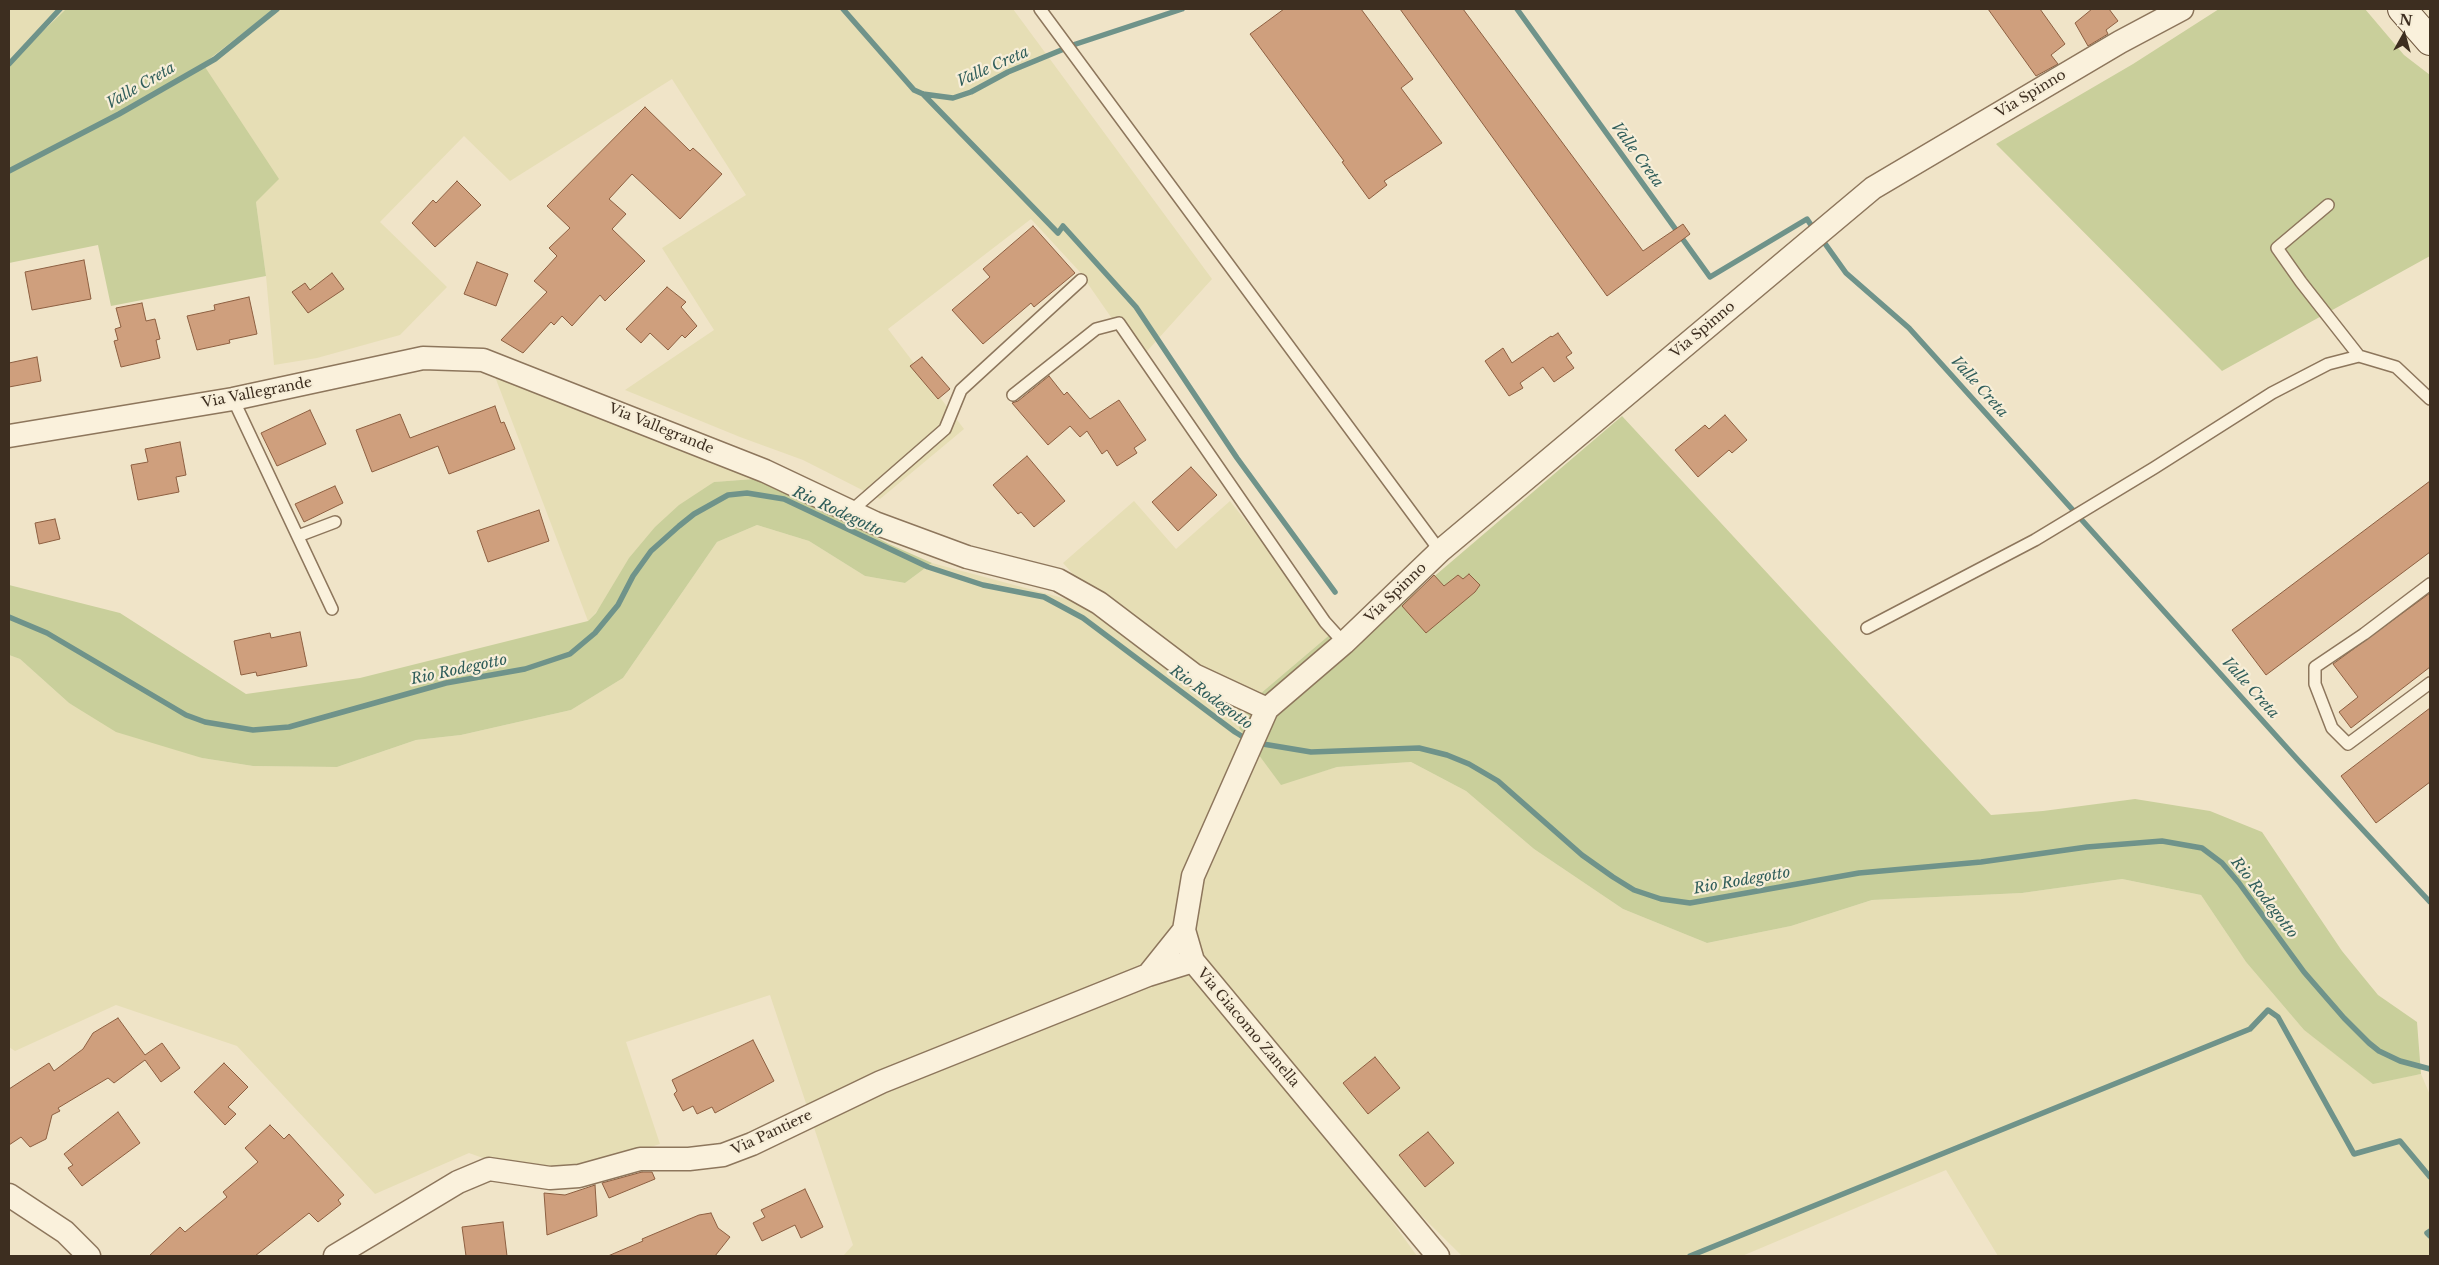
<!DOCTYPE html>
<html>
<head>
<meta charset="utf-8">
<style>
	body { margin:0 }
	#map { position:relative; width:2439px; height:1265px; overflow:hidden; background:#f0e4c8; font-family:"Libre Baskerville",serif }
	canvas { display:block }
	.frame { position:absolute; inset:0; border:10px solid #3d2e20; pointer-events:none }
	.north { position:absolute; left:2379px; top:10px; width:50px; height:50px; -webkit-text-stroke:4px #f7eed8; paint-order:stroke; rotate:7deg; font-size:14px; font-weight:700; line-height:20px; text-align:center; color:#3d2e20 }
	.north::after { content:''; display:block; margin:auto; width:18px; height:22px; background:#3d2e20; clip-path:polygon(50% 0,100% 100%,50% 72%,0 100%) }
</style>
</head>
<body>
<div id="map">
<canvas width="2439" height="1265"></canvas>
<div class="frame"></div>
<div class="north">N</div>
</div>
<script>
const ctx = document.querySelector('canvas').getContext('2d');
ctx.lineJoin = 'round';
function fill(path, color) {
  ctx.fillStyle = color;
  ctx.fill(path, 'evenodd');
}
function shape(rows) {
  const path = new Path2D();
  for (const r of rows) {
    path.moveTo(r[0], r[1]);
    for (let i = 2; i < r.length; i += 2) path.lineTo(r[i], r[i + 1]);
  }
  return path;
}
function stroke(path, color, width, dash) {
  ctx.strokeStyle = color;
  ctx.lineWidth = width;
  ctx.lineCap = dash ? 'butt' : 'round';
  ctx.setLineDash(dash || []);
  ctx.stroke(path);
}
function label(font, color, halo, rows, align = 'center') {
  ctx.font = font + ' "Libre Baskerville",serif';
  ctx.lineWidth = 4.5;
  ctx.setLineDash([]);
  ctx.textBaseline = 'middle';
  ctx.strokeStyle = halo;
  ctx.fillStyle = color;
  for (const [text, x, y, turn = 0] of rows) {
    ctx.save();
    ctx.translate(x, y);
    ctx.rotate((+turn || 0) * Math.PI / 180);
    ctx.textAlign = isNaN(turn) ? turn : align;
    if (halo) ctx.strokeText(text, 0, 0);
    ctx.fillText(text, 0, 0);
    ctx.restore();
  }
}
const farmland = shape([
	[9,9,66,9,9,64],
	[274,9,1013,9,1212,279,1140,359,1079,271,1031,219,888,329,964,429,880,499,803,460,740,437,625,390,714,330,662,248,746,195,672,79,510,181,464,136,380,222,447,287,400,335,317,358,274,365,266,276,256,202,203,64],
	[494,374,683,452,754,479,714,482,588,621],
	[1134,501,1176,549,1230,501,1333,632,1260,694,1281,784,1337,767,1411,762,1466,791,1534,849,1623,909,1707,943,1791,926,1872,900,2022,893,2122,879,2201,895,2246,962,2304,1030,2373,1083,2421,1074,2430,1095,2430,1256,1998,1256,1946,1170,1742,1256,1462,1256,1303,1098,1417,1256,843,1256,853,1245,770,995,626,1042,660,1144,547,1181,469,1153,375,1194,237,1046,116,1005,15,1051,9,1047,9,655,20,659,69,703,202,758,253,766,337,767,416,740,461,735,571,710,623,678,717,542,757,525,809,541,865,576,905,583,932,563,1104,609,1063,563]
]);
const green = shape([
	[66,9,274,9,203,64,279,179,256,202,266,276,111,306,98,245,9,263,9,64],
	[2219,9,2365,9,2404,55,2430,75,2430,256,2222,371,1996,144,2133,64],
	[1622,416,1991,815,2043,811,2135,799,2210,811,2262,832,2342,951,2378,995,2417,1022,2421,1074,2373,1084,2304,1030,2246,962,2201,895,2122,879,2022,893,1872,900,1791,926,1707,943,1623,909,1534,849,1466,791,1411,762,1337,767,1281,785,1239,728,1250,706,1260,694,1333,632,1396,609],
	[754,479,790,492,889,544,932,563,905,583,865,576,809,541,757,525,717,542,623,678,571,710,461,735,416,740,337,767,253,766,202,758,116,732,69,703,20,659,9,655,9,585,120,613,246,694,360,678,588,621,596,613,629,558,655,527,679,505,714,482]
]);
const stream = shape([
	[843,9,914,90,923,94,953,98,971,92,1008,72,1076,44,1182,9],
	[1517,9,1710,277,1807,219,1815,231],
	[9,64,60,9],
	[923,94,1058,233,1063,226,1136,307,1237,458,1335,592],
	[9,171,119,114,215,59,277,9],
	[1821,238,1846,273,1909,328,2297,759,2430,902],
	[9,617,47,633,186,715,205,722,253,730,289,727,446,683,525,669,570,654,595,633,618,605,633,576,651,551,679,526,694,514,728,495,747,493,784,499,928,567,983,585,1044,597,1083,618,1235,732,1248,740],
	[1257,743,1311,752,1419,748,1447,755,1469,764,1498,781,1582,855,1613,877,1634,890,1661,899,1690,903,1859,873,1981,862,2087,847,2162,841,2202,848,2222,863,2239,883,2304,972,2344,1018,2369,1043,2379,1051,2400,1061,2430,1069],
	[2430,1231,2427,1233,2430,1236],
	[1690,1256,2250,1029,2268,1010,2278,1017,2354,1154,2400,1141,2430,1177]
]);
const building = shape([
	[1284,9,1361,9,1413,79,1401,88,1442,143,1384,181,1387,185,1369,199,1342,162,1344,161,1250,34,1284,9],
	[1400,9,1463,9,1643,251,1683,224,1690,234,1607,296,1400,9],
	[1988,9,2040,9,2065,44,2051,55,2058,64,2036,76,1988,9],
	[2092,9,2109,9,2118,21,2106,30,2108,34,2088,46,2075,23,2092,9],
	[645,107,690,151,693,148,722,174,680,219,632,174,609,199,626,214,612,229,645,261,605,301,600,295,572,326,562,316,554,325,551,322,523,353,501,340,547,292,534,281,557,256,549,248,570,228,547,206,645,107],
	[457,181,481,205,435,247,412,223,433,200,436,203,457,181],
	[1033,226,1075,273,1034,307,1031,303,983,344,952,310,990,277,983,269,1033,226],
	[84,260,91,299,32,310,25,272,84,260],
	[477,262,508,274,496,306,464,294,477,262],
	[332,273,344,289,308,313,292,292,305,283,310,290,332,273],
	[667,287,686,302,681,307,697,326,685,338,682,335,668,350,650,333,641,343,626,329,667,287],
	[249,297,257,334,229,340,230,343,197,350,187,316,215,310,214,305,249,297],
	[142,303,146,321,155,319,160,339,156,340,160,358,121,367,114,341,118,340,115,329,121,327,116,308,142,303],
	[1558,333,1572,353,1566,357,1574,368,1554,382,1543,367,1520,383,1523,388,1509,396,1485,361,1503,348,1512,363,1551,336,1552,337,1558,333],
	[37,357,41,381,9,387,9,363,37,357],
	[922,357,950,389,938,399,910,366,922,357],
	[1049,376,1064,395,1067,392,1090,419,1119,400,1146,440,1134,448,1137,453,1117,466,1107,450,1102,454,1087,431,1080,437,1070,426,1048,445,1012,403,1018,401,1049,376],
	[495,406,501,423,504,422,515,449,449,474,438,446,372,472,356,430,400,414,410,438,495,406],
	[310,410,326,444,277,466,261,433,310,410],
	[1725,415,1747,440,1732,453,1729,450,1698,477,1675,450,1705,425,1709,429,1725,415],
	[180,442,186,475,176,477,179,492,138,500,131,465,148,462,145,449,180,442],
	[1027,456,1065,501,1034,527,1021,512,1018,514,993,485,1027,456],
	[1191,467,1217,495,1178,531,1152,502,1191,467],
	[2430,481,2430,552,2266,675,2232,630,2430,481],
	[335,486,343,503,304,522,295,504,335,486],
	[539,510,549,541,488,562,477,531,539,510],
	[55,519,60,539,39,544,35,523,55,519],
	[1469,574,1480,585,1475,592,1426,633,1402,606,1434,575,1444,586,1458,575,1463,579,1469,574],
	[2430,593,2430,667,2351,728,2339,712,2358,697,2333,664,2430,593],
	[300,632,307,666,257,676,256,672,241,675,234,641,270,633,271,638,300,632],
	[2430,708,2430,782,2376,823,2341,776,2430,708],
	[118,1018,145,1055,162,1043,180,1068,161,1082,145,1060,114,1083,108,1078,58,1108,60,1111,52,1115,46,1139,30,1147,21,1137,9,1145,9,1089,49,1063,54,1071,83,1049,93,1033,118,1018],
	[753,1040,774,1081,715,1113,712,1107,697,1114,693,1106,683,1111,674,1094,677,1091,672,1080,753,1040],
	[1375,1057,1400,1088,1368,1114,1343,1083,1375,1057],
	[224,1063,248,1087,228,1107,236,1114,225,1125,194,1092,224,1063],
	[118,1112,140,1143,82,1186,68,1168,73,1165,64,1154,118,1112],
	[270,1125,284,1139,289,1134,344,1195,338,1200,341,1204,318,1222,309,1213,255,1256,149,1256,180,1227,185,1232,227,1197,223,1192,258,1162,245,1148,270,1125],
	[1428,1132,1454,1163,1425,1187,1399,1155,1428,1132],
	[642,1172,652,1172,655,1179,609,1198,602,1183,642,1172],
	[595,1185,597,1216,547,1235,544,1193,565,1195,595,1185],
	[805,1189,823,1227,801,1238,795,1225,762,1241,753,1223,765,1217,761,1210,805,1189],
	[711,1213,718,1228,730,1237,715,1256,608,1256,643,1241,642,1239,699,1215,711,1213],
	[503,1222,507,1256,466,1256,462,1227,503,1222]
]);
const service = shape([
	[1040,9,1440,551],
	[2328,205,2277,248,2301,282,2359,356],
	[1013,395,1096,329,1119,323,1325,622,1344,643],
	[233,399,332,609],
	[851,511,945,429,961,390,1081,280],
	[298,536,335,522],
	[2430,584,2364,634,2315,667,2315,684,2332,728,2348,744,2430,683],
	[1867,628,2035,540,2154,468,2272,393,2328,364,2359,356,2396,367,2430,399]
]);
const minor = shape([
	[9,436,233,399,423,358,483,360,765,471,875,523,967,557,1058,580,1099,603,1194,675,1267,709],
	[1148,975,1184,930],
	[9,1195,65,1232,89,1256],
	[335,1256,458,1182,489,1169,550,1178,579,1176,640,1159,689,1159,723,1155,752,1144,881,1082,1148,975,1193,961],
	[1438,1256,1193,961,1184,930,1193,876,1267,709,1344,643,1440,551,1873,188,2120,42,2182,9]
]);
const secondary = shape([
	[2402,9,2430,41]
]);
const streetNames = [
	["Via Spinno",2031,94,-31],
	["Via Spinno",1703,330,-40],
	["Via Vallegrande",257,393,-11],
	["Via Vallegrande",661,429,22],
	["Via Spinno",1396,593,-44],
	["Via Giacomo Zanella",1248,1028,50],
	["Via Pantiere",772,1133,-25]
];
const waterNames = [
	["Valle Creta",993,67,-24],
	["Valle Creta",141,86,-30],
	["Valle Creta",1637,155,54],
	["Valle Creta",1979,387,48],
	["Rio Rodegotto",838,512,25],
	["Rio Rodegotto",459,670,-12],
	["Valle Creta",2250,688,48],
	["Rio Rodegotto",1211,698,36],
	["Rio Rodegotto",1742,881,-10],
	["Rio Rodegotto",2264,898,52]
];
fill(farmland, '#e6deb5');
fill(green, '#c9cf9b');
stroke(stream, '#6f938a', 5.5);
fill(building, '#cf9f7d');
stroke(building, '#8d5f41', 1);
stroke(service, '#8d765c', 14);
stroke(minor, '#8d765c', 25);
stroke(secondary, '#6f573f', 30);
stroke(service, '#faf1dc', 11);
stroke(minor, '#faf1dc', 22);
stroke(secondary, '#faf1dc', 28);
label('14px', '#3d2e20', '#f7eed8', streetNames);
label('italic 15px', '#2f5d5a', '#f7eed8', waterNames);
</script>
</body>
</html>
